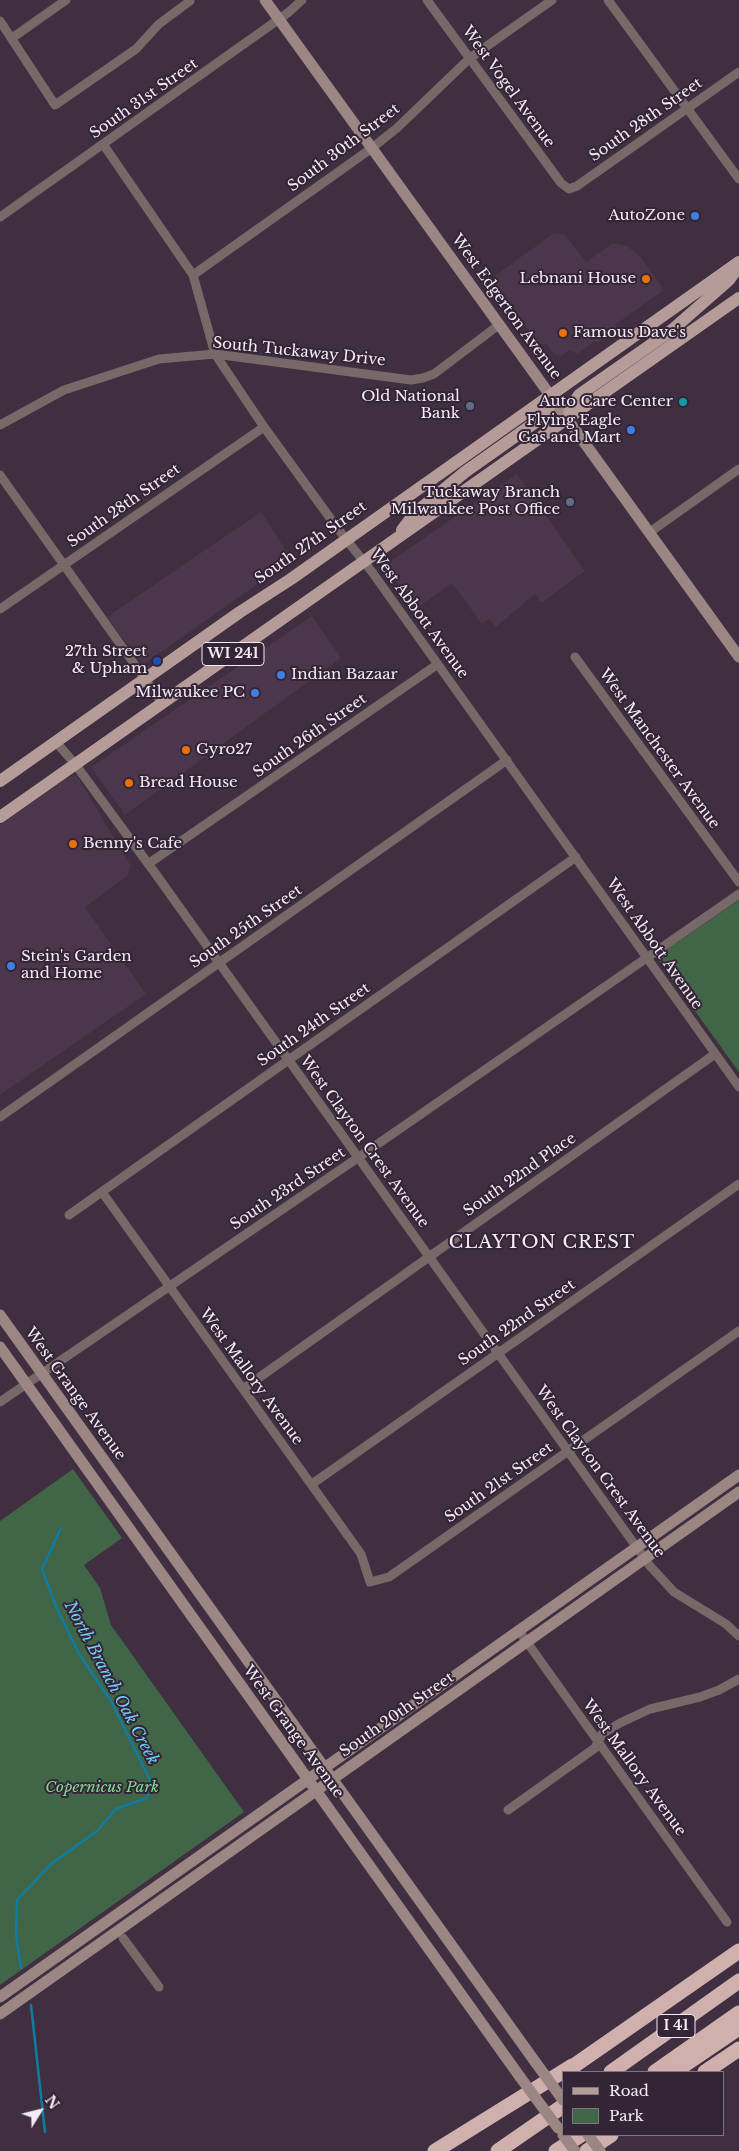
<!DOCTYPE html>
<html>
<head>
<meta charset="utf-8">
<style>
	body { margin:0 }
	#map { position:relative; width:739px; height:2151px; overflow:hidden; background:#3f2f40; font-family:"Libre Baskerville",serif }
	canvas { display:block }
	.legend { position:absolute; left:562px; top:2071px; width:162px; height:65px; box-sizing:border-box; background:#342536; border:1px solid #817483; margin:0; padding:6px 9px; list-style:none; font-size:15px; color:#f5ebf6 }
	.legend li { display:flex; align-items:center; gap:10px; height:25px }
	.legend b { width:25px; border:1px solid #817483 }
	.north { position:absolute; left:15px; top:2086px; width:50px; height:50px; -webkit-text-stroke:4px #342536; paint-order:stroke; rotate:54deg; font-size:14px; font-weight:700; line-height:20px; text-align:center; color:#f5ebf6 }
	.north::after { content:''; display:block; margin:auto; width:18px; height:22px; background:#f5ebf6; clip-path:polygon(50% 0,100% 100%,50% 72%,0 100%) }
</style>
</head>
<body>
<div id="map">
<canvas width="739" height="2151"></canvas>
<ul class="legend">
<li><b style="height:6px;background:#b69c99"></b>Road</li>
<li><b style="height:14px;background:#416547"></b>Park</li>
</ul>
<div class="north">N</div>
</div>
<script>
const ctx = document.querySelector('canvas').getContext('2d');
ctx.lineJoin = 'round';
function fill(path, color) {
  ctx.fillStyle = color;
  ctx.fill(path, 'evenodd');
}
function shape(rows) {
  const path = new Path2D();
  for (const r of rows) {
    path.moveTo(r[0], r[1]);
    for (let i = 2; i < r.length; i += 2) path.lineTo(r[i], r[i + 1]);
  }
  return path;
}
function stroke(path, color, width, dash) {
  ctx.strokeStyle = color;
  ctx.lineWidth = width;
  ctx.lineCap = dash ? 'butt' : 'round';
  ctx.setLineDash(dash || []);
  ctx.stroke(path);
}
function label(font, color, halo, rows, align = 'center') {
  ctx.font = font + ' "Libre Baskerville",serif';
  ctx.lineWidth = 4;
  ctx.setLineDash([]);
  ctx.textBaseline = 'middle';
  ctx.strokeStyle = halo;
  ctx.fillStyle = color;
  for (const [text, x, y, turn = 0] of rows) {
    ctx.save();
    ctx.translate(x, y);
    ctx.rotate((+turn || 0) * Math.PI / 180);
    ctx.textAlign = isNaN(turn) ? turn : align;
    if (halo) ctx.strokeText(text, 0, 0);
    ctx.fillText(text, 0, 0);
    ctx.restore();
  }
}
const built = shape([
	[554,233,565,235,586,262,613,243,627,246,640,256,664,290,616,324,615,330,597,343,595,341,577,354,570,350,561,356,554,354,546,343,543,345,536,341,496,285,496,275],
	[517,474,585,571,541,603,535,594,496,627,489,619,482,624,452,583,416,609,385,565],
	[261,512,289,555,284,559,287,563,143,665,107,617],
	[312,616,341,658,125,815,91,767],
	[76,776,79,779,131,866,127,876,85,907,146,994,0,1095,0,825,68,777]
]);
const green = shape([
	[739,900,739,1072,656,957],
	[73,1469,122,1538,84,1565,100,1588,111,1625,244,1812,0,1985,0,1521]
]);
const stream = shape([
	[21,1968,16,1935,17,1900,51,1864,97,1831,116,1809,147,1798,150,1780,111,1701,79,1654,57,1609,42,1569,61,1528],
	[31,2005,45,2132]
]);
const street = shape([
	[427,0,561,183,569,189,577,186,739,72],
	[608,0,739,179],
	[0,21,55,105,136,49,159,24,190,1,189,0],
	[12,38,66,0],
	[103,144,193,275,215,354,264,427,338,529,372,572,739,1087],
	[0,217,289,12,302,0],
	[193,275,372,148,397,128,470,58,552,0],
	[0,425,64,390,159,359,215,354,411,380,423,378,434,374,500,324],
	[0,475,162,703],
	[650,532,739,469],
	[0,609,264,427],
	[575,657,739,882],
	[56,742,75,764,155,873,650,1566,674,1592,726,1624,739,1636],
	[148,864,438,664],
	[0,1117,507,760],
	[102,1192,361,1554,370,1582,389,1577,739,1331],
	[69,1215,576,857],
	[243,1389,715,1054],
	[0,1402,359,1157,739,894],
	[312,1484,739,1184],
	[519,1631,727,1922],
	[508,1810,595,1748,602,1734,620,1723,650,1709,700,1697,719,1690,739,1679],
	[123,1938,159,1987]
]);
const secondary = shape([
	[265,0,739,657],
	[0,1315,536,2063],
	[0,1347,520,2077],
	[0,1997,739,1475],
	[0,2014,739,1492]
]);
const primary = shape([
	[569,419,570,409,579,395,672,330,729,280,739,266],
	[402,530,414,514,465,472,540,419,551,405,552,395],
	[0,781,240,612,291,579,739,262],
	[0,817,739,298]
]);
const highway = shape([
	[565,2072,739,1951],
	[611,2072,739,1981],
	[655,2072,739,2013],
	[674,2072,739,2028],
	[705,2072,739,2049],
	[435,2151,572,2066],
	[498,2151,563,2106],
	[556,2151,581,2135],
	[587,2151,611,2135]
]);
const secondaryBridge = shape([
	[536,2063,563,2100],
	[520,2077,558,2128],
	[563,2135,575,2151],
	[588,2135,600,2151]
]);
const markers = [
	[695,216,5,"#3f7fe0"],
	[646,279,5,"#e8710a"],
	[563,333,5,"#e8710a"],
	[683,402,5,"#0f9aa8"],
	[470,406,5,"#5c6f8a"],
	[631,430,5,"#3f7fe0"],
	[570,502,5,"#5c6f8a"],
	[157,661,5,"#1a4fb4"],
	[281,675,5,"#3f7fe0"],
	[255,693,5,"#3f7fe0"],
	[186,750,5,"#e8710a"],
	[129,783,5,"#e8710a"],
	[73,844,5,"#e8710a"],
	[11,966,5,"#3f7fe0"]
];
const shields = [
	[233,654,62],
	[676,2026,38]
];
const shieldNames = [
	["WI 241",233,654],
	["I 41",676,2026]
];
const streetNames = [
	["West Vogel Avenue",508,87,54],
	["South 31st Street",144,99,-35],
	["South 28th Street",646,120,-35],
	["South 30th Street",344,148,-37],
	["West Edgerton Avenue",506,307,54],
	["South Tuckaway Drive",299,352,6],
	["South 28th Street",124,506,-35],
	["South 27th Street",311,543,-35],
	["West Abbott Avenue",419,614,54],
	["South 26th Street",310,736,-35],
	["West Manchester Avenue",659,749,54],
	["South 25th Street",246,927,-35],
	["West Abbott Avenue",654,944,55],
	["South 24th Street",314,1025,-35],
	["West Clayton Crest Avenue",364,1142,54],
	["South 22nd Place",520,1175,-35],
	["South 23rd Street",288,1189,-34],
	["South 22nd Street",517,1323,-35],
	["West Mallory Avenue",251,1377,54],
	["West Grange Avenue",75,1394,54],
	["West Clayton Crest Avenue",600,1472,54],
	["South 21st Street",499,1483,-35],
	["South 20th Street",397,1715,-35],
	["West Grange Avenue",293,1732,54],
	["West Mallory Avenue",634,1768,54]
];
const poiNames = [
	["AutoZone",685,216],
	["Lebnani House",636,279],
	["Famous Dave's",573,333,"left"],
	["Old National",460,397],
	["Bank",460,414],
	["Auto Care Center",673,402],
	["Flying Eagle",621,421],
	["Gas and Mart",621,438],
	["Tuckaway Branch",560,493],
	["Milwaukee Post Office",560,510],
	["27th Street",147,652],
	["& Upham",147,669],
	["Indian Bazaar",291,675,"left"],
	["Milwaukee PC",245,693],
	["Gyro27",196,750,"left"],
	["Bread House",139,783,"left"],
	["Benny's Cafe",83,844,"left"],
	["Stein's Garden",21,957,"left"],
	["and Home",21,974,"left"]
];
const parkNames = [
	["Copernicus Park",102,1788]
];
const waterNames = [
	["North Branch Oak Creek",111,1683,62]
];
const quarterNames = [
	["CLAYTON CREST",542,1243]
];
fill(built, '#4b364c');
fill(green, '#416547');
stroke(stream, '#0f7ca2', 2.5);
stroke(street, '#766968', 9);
stroke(secondary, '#9b8684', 11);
stroke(primary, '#b69c99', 12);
stroke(highway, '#d0b0ac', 15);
stroke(secondaryBridge, '#9b8684', 11);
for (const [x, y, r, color] of markers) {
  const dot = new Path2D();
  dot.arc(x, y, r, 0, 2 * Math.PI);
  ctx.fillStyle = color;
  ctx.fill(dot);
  stroke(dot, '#342536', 2);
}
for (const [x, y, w] of shields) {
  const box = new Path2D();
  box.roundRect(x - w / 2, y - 11.5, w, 23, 4);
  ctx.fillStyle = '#342536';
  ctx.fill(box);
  stroke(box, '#f5ebf6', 1);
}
label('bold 14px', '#f5ebf6', null, shieldNames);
label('15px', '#f5ebf6', '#342536', streetNames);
label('15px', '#f5ebf6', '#342536', poiNames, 'right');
label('italic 15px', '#80da90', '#342536', parkNames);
label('italic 16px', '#71d0fa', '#342536', waterNames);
ctx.letterSpacing = '1px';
label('18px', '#f5ebf6', '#342536', quarterNames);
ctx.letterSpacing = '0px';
</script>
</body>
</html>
